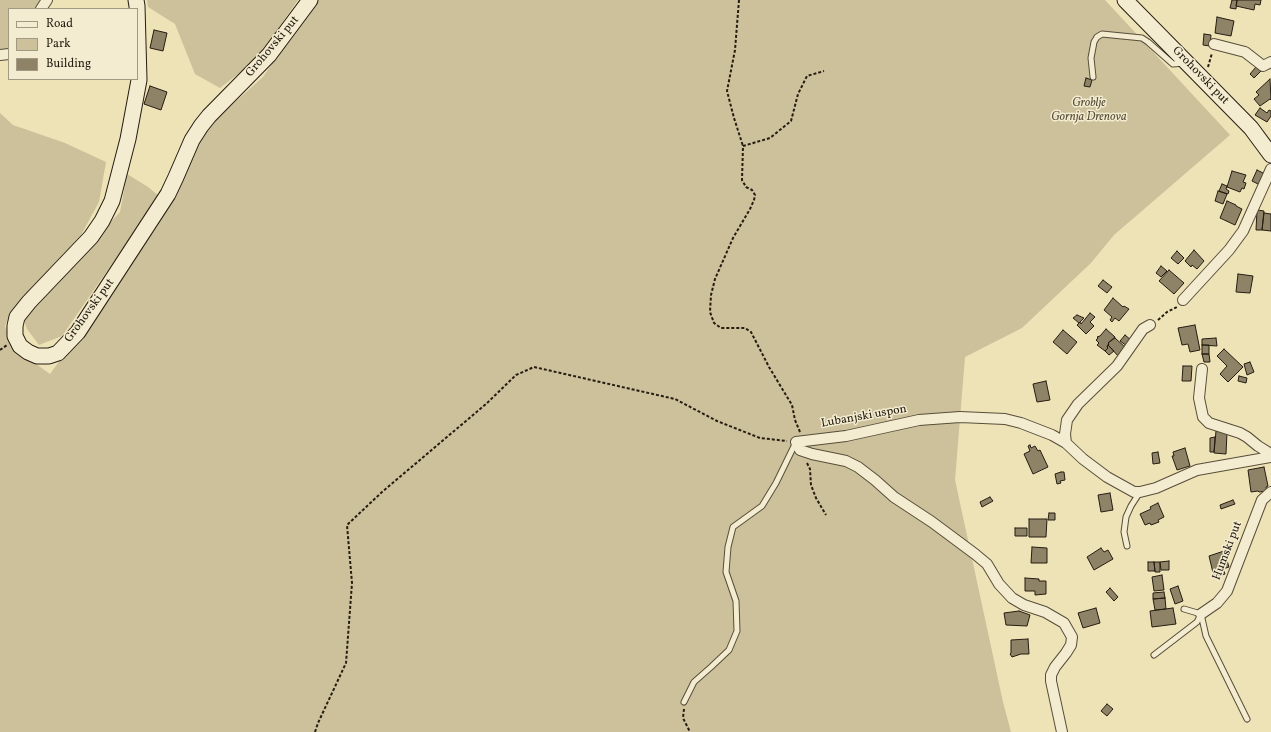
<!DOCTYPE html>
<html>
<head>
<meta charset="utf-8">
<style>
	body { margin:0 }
	#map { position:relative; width:1271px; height:732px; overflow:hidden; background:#eee2b7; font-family:Vollkorn,serif }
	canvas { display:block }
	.legend { position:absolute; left:8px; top:8px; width:130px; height:72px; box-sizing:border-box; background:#f4ecd0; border:1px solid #a19984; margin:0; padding:5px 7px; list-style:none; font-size:12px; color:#251d11 }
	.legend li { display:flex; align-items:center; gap:8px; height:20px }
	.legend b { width:20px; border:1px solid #a19984 }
</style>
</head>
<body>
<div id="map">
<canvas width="1271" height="732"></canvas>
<ul class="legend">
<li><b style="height:5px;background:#f4ecd0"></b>Road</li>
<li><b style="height:11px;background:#ccc19b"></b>Park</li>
<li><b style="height:11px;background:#8e8367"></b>Building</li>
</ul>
</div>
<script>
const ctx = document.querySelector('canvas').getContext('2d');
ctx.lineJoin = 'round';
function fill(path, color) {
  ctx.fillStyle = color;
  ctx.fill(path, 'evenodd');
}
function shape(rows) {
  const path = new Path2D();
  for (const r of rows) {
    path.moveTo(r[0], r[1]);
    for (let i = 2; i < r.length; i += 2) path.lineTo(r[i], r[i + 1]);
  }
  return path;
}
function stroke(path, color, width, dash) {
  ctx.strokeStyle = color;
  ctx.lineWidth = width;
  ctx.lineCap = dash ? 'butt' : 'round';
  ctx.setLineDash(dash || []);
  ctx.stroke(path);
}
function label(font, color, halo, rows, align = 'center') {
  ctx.font = font + ' Vollkorn,serif';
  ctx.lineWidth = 3;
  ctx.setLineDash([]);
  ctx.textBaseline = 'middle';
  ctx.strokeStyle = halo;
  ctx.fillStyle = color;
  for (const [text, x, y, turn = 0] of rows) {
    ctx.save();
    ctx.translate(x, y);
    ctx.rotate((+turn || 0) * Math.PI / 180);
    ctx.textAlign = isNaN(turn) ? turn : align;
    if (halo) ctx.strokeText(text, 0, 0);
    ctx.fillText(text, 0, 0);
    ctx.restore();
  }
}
const green = shape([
	[0,0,41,0,35,9,9,9,9,48,0,57],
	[147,0,298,0,266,46,247,67,220,88,195,74,175,24,148,7],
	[316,0,1105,0,1230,135,1114,235,1091,263,1022,328,965,357,955,480,1003,702,1011,732,0,732,0,113,13,125,65,143,106,162,99,202,81,235,26,294,11,312,5,326,14,348,50,374,157,227,206,128,263,77],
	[127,174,148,187,159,196,62,336,39,345,27,329,23,318,45,292,120,212]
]);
const building = shape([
	[1232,0,1237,0,1236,9,1230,8,1232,0],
	[1237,0,1261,0,1260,5,1255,4,1254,10,1236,6,1237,0],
	[1217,17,1234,21,1231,36,1215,33,1217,17],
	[154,30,167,33,163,51,150,48,154,30],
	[1204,34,1211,35,1210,46,1203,45,1204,34],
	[1256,67,1261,71,1254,78,1250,74,1256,67],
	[1086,78,1092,80,1090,87,1084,86,1086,78],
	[1270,79,1271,100,1270,99,1260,106,1254,99,1259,95,1256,92,1270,79],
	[150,86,167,92,161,110,144,104,150,86],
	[1260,108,1267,113,1269,110,1271,111,1271,116,1267,122,1255,115,1260,108],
	[1257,170,1265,174,1260,185,1252,181,1257,170],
	[1232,171,1246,175,1243,182,1246,183,1244,189,1242,188,1240,192,1227,187,1232,171],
	[1222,184,1227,186,1226,189,1229,191,1228,194,1219,191,1222,184],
	[1218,191,1227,194,1223,204,1215,201,1218,191],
	[1227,201,1236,205,1236,206,1242,209,1235,225,1220,218,1227,201],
	[1257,210,1264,211,1262,230,1256,230,1257,210],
	[1264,213,1271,214,1271,231,1262,230,1264,213],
	[1194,250,1204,261,1197,269,1192,265,1191,267,1185,261,1194,250],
	[1177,251,1184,258,1178,264,1171,258,1177,251],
	[1161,266,1167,271,1161,277,1156,273,1161,266],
	[1169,270,1184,283,1174,294,1159,281,1169,270],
	[1238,274,1253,276,1250,293,1236,292,1238,274],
	[1103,280,1112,287,1107,293,1098,286,1103,280],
	[1113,298,1123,307,1124,306,1129,309,1119,321,1115,318,1112,322,1110,320,1112,317,1104,310,1113,298],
	[1090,313,1095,317,1090,322,1094,326,1086,334,1077,325,1080,322,1081,324,1090,313],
	[1077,315,1084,318,1079,323,1073,318,1077,315],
	[1195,325,1200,350,1190,352,1188,344,1182,345,1178,328,1195,325],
	[1106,329,1115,337,1108,343,1109,344,1107,347,1108,348,1105,351,1097,345,1099,343,1096,340,1098,338,1097,337,1100,336,1106,329],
	[1063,330,1077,342,1067,354,1053,342,1063,330],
	[1125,335,1131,340,1127,346,1120,341,1125,335],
	[1115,338,1126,348,1119,357,1108,345,1109,344,1108,343,1115,338],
	[1216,338,1217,346,1202,345,1202,339,1216,338],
	[1108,345,1114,351,1109,355,1105,351,1108,348,1107,347,1108,345],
	[1202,345,1209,345,1209,354,1202,354,1202,345],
	[1224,349,1243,367,1228,382,1220,374,1227,366,1217,356,1224,349],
	[1202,354,1209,354,1210,362,1204,362,1202,354],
	[1250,362,1254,372,1247,375,1244,364,1250,362],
	[1183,366,1192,366,1191,381,1182,381,1183,366],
	[1239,376,1247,378,1246,383,1238,381,1239,376],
	[1046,381,1050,400,1037,402,1033,384,1046,381],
	[1216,431,1227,432,1226,454,1214,453,1216,431],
	[1215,437,1214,452,1210,452,1210,438,1215,437],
	[1030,445,1031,448,1035,446,1038,451,1040,450,1048,467,1033,474,1024,454,1030,451,1028,446,1030,445],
	[1185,448,1190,466,1177,470,1172,456,1174,456,1173,452,1185,448],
	[1158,452,1160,463,1153,464,1152,453,1158,452],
	[1264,467,1268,486,1266,487,1267,491,1259,492,1258,491,1251,492,1248,470,1264,467],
	[1061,472,1064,472,1065,480,1060,481,1061,483,1057,484,1055,474,1061,472],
	[1110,493,1113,510,1101,512,1098,495,1110,493],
	[990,497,993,501,982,507,980,502,990,497],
	[1233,500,1235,504,1221,509,1220,505,1233,500],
	[1158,503,1164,517,1158,520,1159,522,1151,525,1150,523,1145,525,1140,514,1151,509,1150,507,1158,503],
	[1049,513,1055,513,1055,520,1048,520,1049,513],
	[1029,519,1047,519,1046,537,1029,537,1029,519],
	[1015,528,1027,528,1027,536,1015,536,1015,528],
	[1032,547,1047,548,1047,563,1031,563,1032,547],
	[1101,548,1104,552,1108,550,1113,559,1094,570,1087,557,1101,548],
	[1224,551,1229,567,1223,569,1225,574,1214,577,1209,556,1224,551],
	[1169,561,1169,570,1161,570,1160,562,1169,561],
	[1148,562,1154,562,1155,571,1148,571,1148,562],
	[1154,562,1160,562,1160,572,1155,572,1154,562],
	[1162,575,1164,590,1154,591,1152,577,1162,575],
	[1025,578,1039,579,1039,581,1046,581,1046,594,1035,595,1035,591,1025,591,1025,578],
	[1178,586,1183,601,1175,604,1170,589,1178,586],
	[1110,588,1118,597,1114,601,1106,592,1110,588],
	[1164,592,1165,598,1153,599,1153,593,1164,592],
	[1165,598,1166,609,1155,610,1153,599,1165,598],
	[1096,608,1100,623,1083,628,1078,613,1096,608],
	[1173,608,1176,624,1152,627,1150,611,1173,608],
	[1019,611,1030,615,1027,626,1006,625,1004,613,1019,611],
	[1028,639,1029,654,1021,654,1012,657,1010,654,1011,653,1011,640,1028,639],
	[1107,704,1113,709,1107,716,1101,711,1107,704]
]);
const path = shape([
	[739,0,735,50,727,91,734,118,743,146],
	[1208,67,1212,53],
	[1158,320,1167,312,1177,307],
	[0,350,7,345],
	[800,432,795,420,792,405,769,367,751,332,745,328,721,328,714,323,710,312,711,295,715,279,733,238,750,209,754,200,755,195,752,190,746,187,742,180,743,146,770,138,791,121,798,94,807,76,824,71],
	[807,463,810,469,811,485,816,498,826,515],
	[684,709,683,718,690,732],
	[315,732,318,723,346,663,352,583,347,525,382,492,486,404,516,375,534,367,675,399,717,421,760,438,787,441]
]);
const lane = shape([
	[1093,77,1091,58,1094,42,1097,37,1102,34,1142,38,1148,42,1173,64,1184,63],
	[1127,546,1124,532,1126,517,1131,506,1140,492],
	[1201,614,1206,636,1247,719],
	[1154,655,1197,622,1201,614,1184,609],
	[684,702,694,682,711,667,729,650,737,631,736,601,726,572,728,547,733,527,762,506,776,483,796,442]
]);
const street = shape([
	[41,9,47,0],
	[1214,44,1245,52,1263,66,1271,62],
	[0,55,9,54],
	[1183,300,1229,250,1243,231,1271,169],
	[1202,369,1199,398,1203,417,1209,423,1240,433,1247,437,1258,446,1271,454],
	[1066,443,1065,434,1067,420,1078,404,1117,366,1143,329,1150,325],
	[1201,614,1217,603,1227,591,1262,500,1271,492],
	[1062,732,1051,681,1051,675,1055,667,1066,653,1071,645,1072,637,1064,623,1045,612,1024,605,1012,598,999,584,987,564,975,554,932,522,894,497,875,480,858,467,846,461,812,454,800,450,796,442,846,436,919,420,960,417,1005,419,1021,423,1052,435,1066,443,1083,459,1107,477,1134,492,1140,492,1156,488,1197,470,1271,457]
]);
const secondary = shape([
	[136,0,137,6,139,80,128,139,112,201,102,221,91,237,29,302,17,317,15,326,15,336,20,346,28,352,37,356,49,356,58,353,78,332,168,194,176,177,192,140,201,126,209,116,269,55,310,0],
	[1125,0,1251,128,1271,155]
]);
const streetNames = [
	["Grohovski put",273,47,-50],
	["Grohovski put",1200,76,46],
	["Grohovski put",90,311,-54],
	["Lubanjski uspon",864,417,-10],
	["Humski put",1228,551,-69]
];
const parkNames = [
	["Groblje",1089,104],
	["Gornja Drenova",1089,118]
];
fill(green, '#ccc19b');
fill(building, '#8e8367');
stroke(building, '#251d11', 1);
stroke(lane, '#574e3a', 7);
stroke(street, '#574e3a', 12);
stroke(secondary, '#251d11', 17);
stroke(path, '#251d11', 2, [3, 2]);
stroke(lane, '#f4ecd0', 5);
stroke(street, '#f4ecd0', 10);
stroke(secondary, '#f4ecd0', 15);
label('12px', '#251d11', '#f4ecd0', streetNames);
label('italic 12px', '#574e3a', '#f4ecd0', parkNames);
</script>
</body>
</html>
